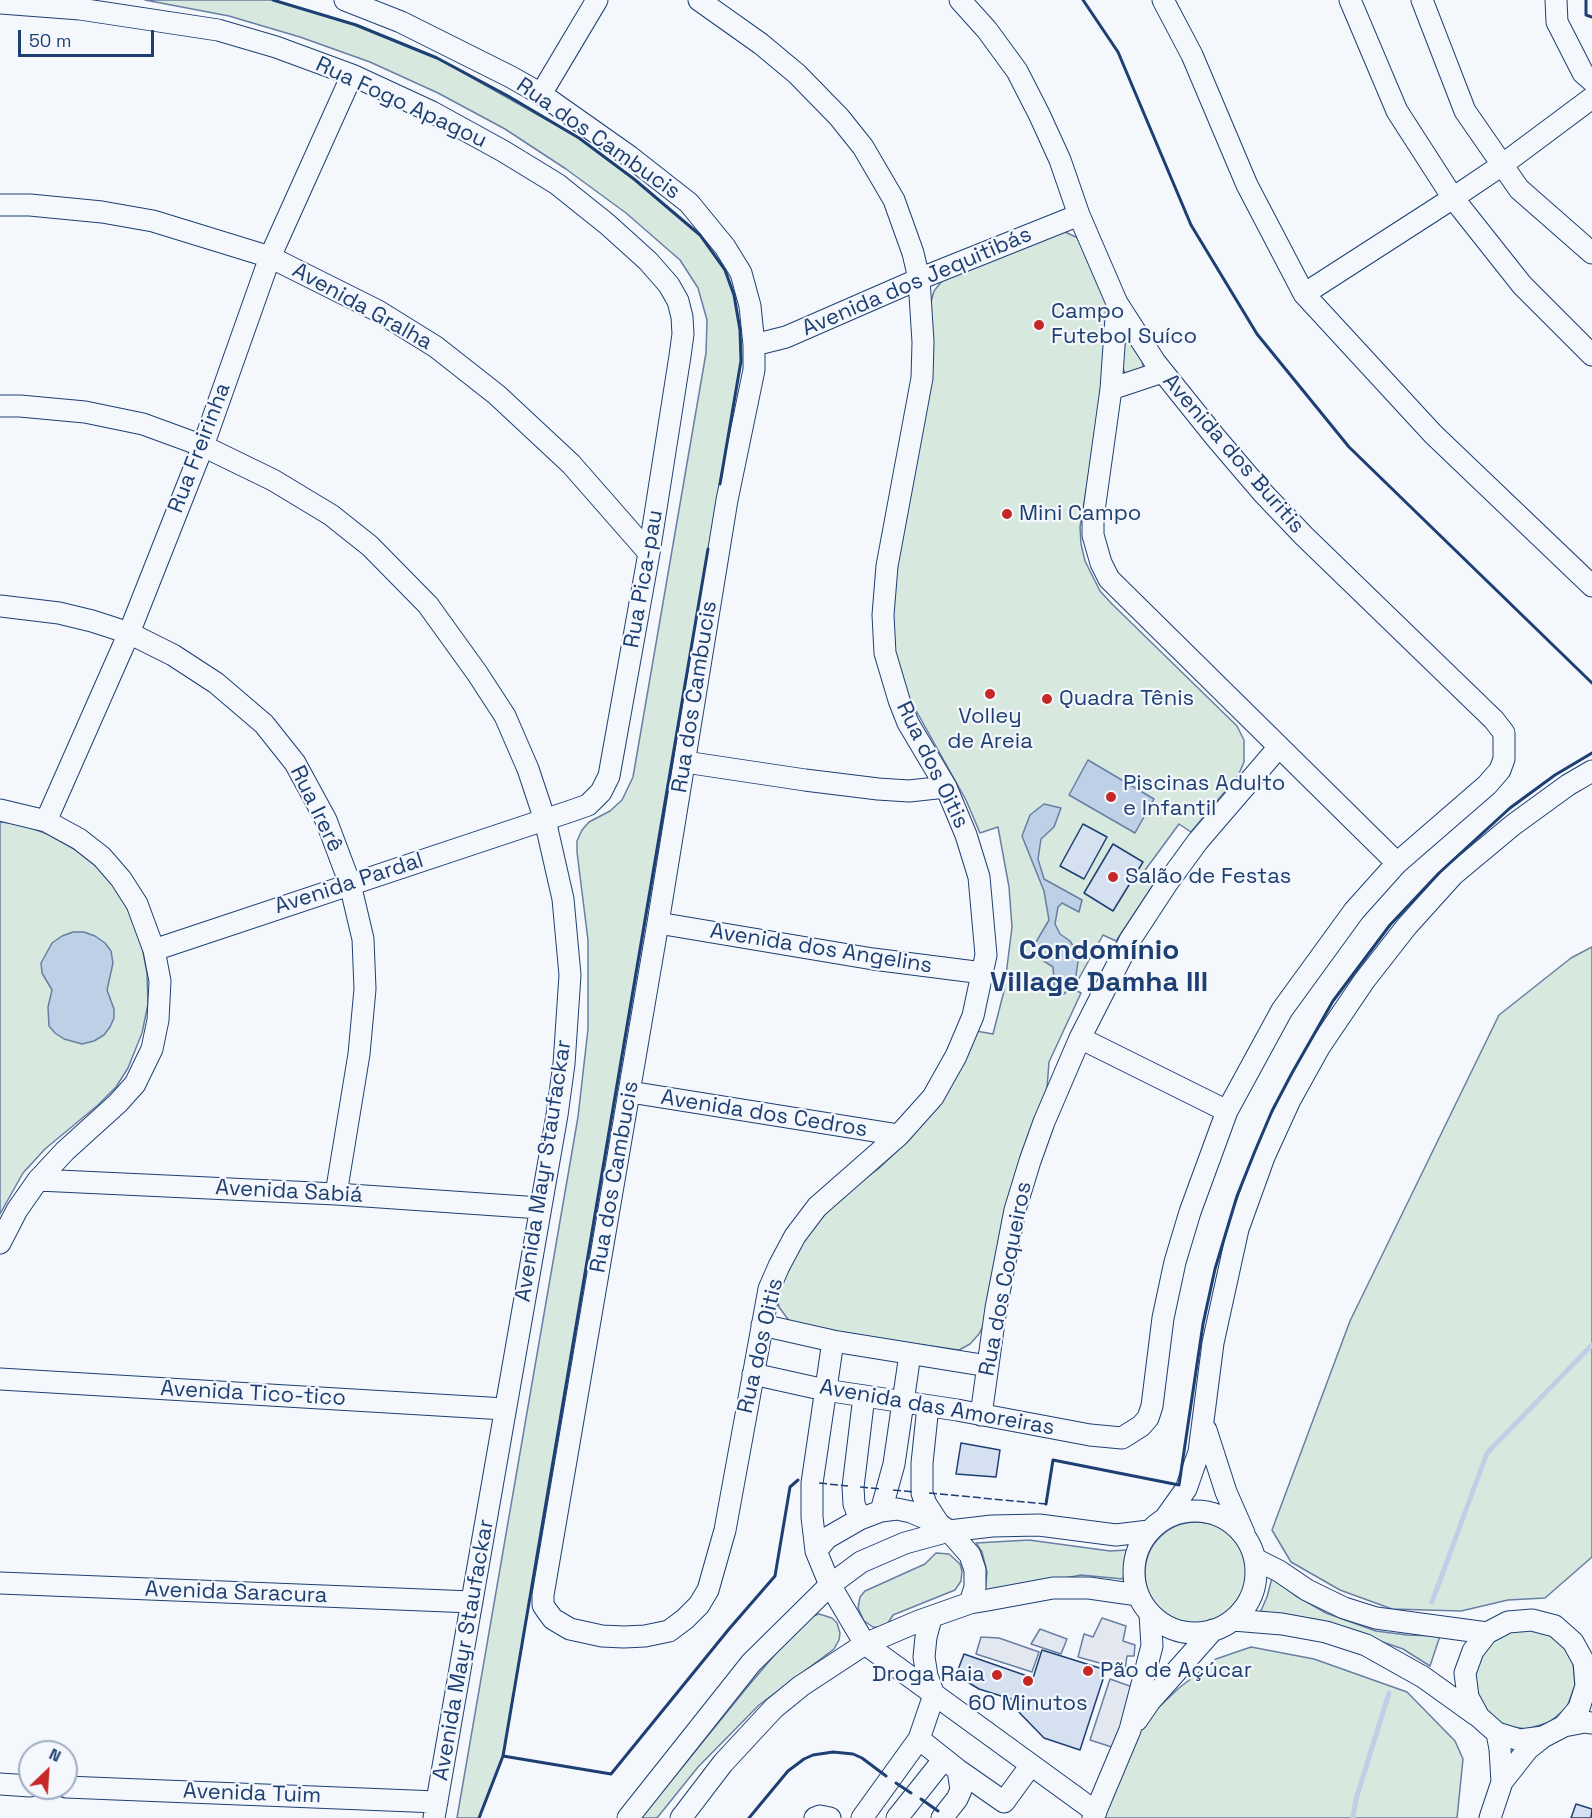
<!DOCTYPE html>
<html>
<head>
<meta charset="utf-8">
<style>
	body { margin:0 }
	#map { position:relative; width:1592px; height:1818px; overflow:hidden; background:#f4f7fb; font-family:"Space Grotesk",sans-serif }
	canvas { display:block }
	.north { position:absolute; left:18px; top:1740px; width:60px; height:60px; box-sizing:border-box; background:#f4f7fb; border:2px solid #9eadc5; border-radius:50%; rotate:25deg; font-size:16px; font-weight:700; line-height:24px; text-align:center; color:#1d3f73 }
	.north::after { content:''; display:block; margin:auto; width:21px; height:27px; background:#c62828; clip-path:polygon(50% 0,100% 100%,50% 72%,0 100%) }
	.scale { position:absolute; left:18px; top:30px; width:136px; height:27px; box-sizing:border-box; border:3px solid #1d3f73; border-top:0; padding-left:8px; font-size:18px; line-height:21px; white-space:nowrap; color:#1d3f73; -webkit-text-stroke:4px #f4f7fb; paint-order:stroke }
</style>
</head>
<body>
<div id="map">
<canvas width="1592" height="1818"></canvas>
<div class="north">N</div>
<div class="scale">50 m</div>
</div>
<script>
const ctx = document.querySelector('canvas').getContext('2d');
ctx.lineJoin = 'round';
function fill(path, color) {
  ctx.fillStyle = color;
  ctx.fill(path, 'evenodd');
}
function shape(rows) {
  const path = new Path2D();
  for (const r of rows) {
    if (r.length === 3) {
      path.moveTo(r[0] + r[2], r[1]);
      path.arc(r[0], r[1], r[2], 0, 2 * Math.PI);
      continue;
    }
    path.moveTo(r[0], r[1]);
    for (let i = 2; i < r.length; i += 2) path.lineTo(r[i], r[i + 1]);
  }
  return path;
}
function stroke(path, color, width, dash) {
  ctx.strokeStyle = color;
  ctx.lineWidth = width;
  ctx.lineCap = dash ? 'butt' : 'round';
  ctx.setLineDash(dash || []);
  ctx.stroke(path);
}
function label(font, color, halo, rows, align = 'center') {
  ctx.font = font + ' "Space Grotesk",sans-serif';
  ctx.lineWidth = 4.5;
  ctx.setLineDash([]);
  ctx.textBaseline = 'middle';
  ctx.strokeStyle = halo;
  ctx.fillStyle = color;
  for (const [text, x, y, turn = 0] of rows) {
    ctx.save();
    ctx.translate(x, y);
    ctx.rotate((+turn || 0) * Math.PI / 180);
    ctx.textAlign = isNaN(turn) ? turn : align;
    if (halo) ctx.strokeText(text, 0, 0);
    ctx.fillText(text, 0, 0);
    ctx.restore();
  }
}
const green = shape([
	[145,0,273,0,356,25,437,58,579,138,634,179,700,235,725,270,734,295,740,330,741,361,503,1756,479,1818,457,1818,578,1117,588,1029,588,940,577,852,577,841,582,830,589,822,610,811,622,800,633,777,706,353,707,320,698,288,680,260,626,213,566,169,505,129,438,93,370,62,300,37,229,16,145,0],
	[1063,231,1078,238,1107,302,1109,357,1080,527,1081,544,1085,561,1100,591,1112,604,1237,726,1244,740,1244,762,1238,776,1191,832,1179,824,1143,873,1155,882,1116,941,1103,935,1073,989,1081,993,1049,1062,1047,1088,1019,1168,985,1322,979,1334,970,1344,959,1350,800,1328,790,1322,779,1307,777,1296,780,1279,817,1220,843,1195,878,1169,909,1140,936,1106,976,1031,993,1034,1004,991,1012,927,1009,887,998,827,980,833,966,800,904,689,894,653,892,617,895,581,931,359,931,302,934,291,942,281,1063,231],
	[1128,342,1132,342,1142,358,1143,367,1140,371,1130,374,1125,373,1122,366,1123,346,1128,342],
	[0,822,21,824,47,834,74,849,98,868,119,891,131,913,141,941,147,973,148,1004,142,1033,128,1068,116,1087,98,1105,45,1149,23,1173,0,1214,0,822],
	[1592,947,1592,1557,1545,1598,1508,1600,1461,1611,1392,1609,1340,1590,1291,1562,1272,1530,1350,1321,1499,1015,1571,958,1592,947],
	[1196,1573,51],
	[1029,1540,1110,1551,1127,1550,1123,1579,1081,1575,985,1593,987,1572,982,1552,976,1543,1029,1540],
	[936,1553,949,1554,960,1564,962,1571,961,1581,955,1590,893,1615,885,1628,873,1627,864,1621,858,1608,860,1597,865,1591,925,1564,936,1553],
	[1272,1578,1296,1596,1326,1613,1376,1631,1407,1635,1440,1636,1430,1666,1403,1649,1319,1620,1288,1615,1259,1615,1267,1597,1272,1578],
	[819,1614,832,1618,837,1623,840,1633,839,1640,834,1649,759,1705,698,1767,657,1818,641,1818,749,1685,806,1618,819,1614],
	[1542,1628,1562,1642,1573,1662,1575,1685,1567,1707,1550,1722,1527,1729,1504,1726,1485,1712,1473,1692,1472,1669,1497,1632,1542,1628],
	[1251,1647,1314,1659,1407,1692,1455,1741,1463,1759,1457,1818,1104,1818,1144,1721,1179,1688,1216,1659,1251,1647]
]);
const parking = shape([
	[1102,1618,1126,1626,1123,1641,1135,1645,1134,1656,1127,1656,1125,1670,1078,1657,1084,1634,1093,1637,1102,1618],
	[1040,1629,1067,1639,1061,1654,1031,1644,1040,1629],
	[981,1637,999,1638,1039,1652,1032,1672,976,1654,981,1637],
	[1110,1679,1141,1690,1121,1750,1090,1740,1110,1679]
]);
const water = shape([
	[1088,760,1154,799,1135,833,1069,795,1088,760],
	[1044,804,1061,808,1054,827,1041,839,1038,859,1044,879,1082,900,1079,912,1062,903,1058,907,1055,924,1060,934,1070,941,1079,955,1075,982,1064,994,1053,996,1055,992,1053,967,1036,956,1036,942,1049,920,1044,891,1022,836,1030,815,1044,804],
	[73,932,84,932,95,936,105,943,111,951,113,963,107,990,114,1009,114,1018,110,1027,104,1035,94,1041,82,1044,64,1039,55,1033,49,1026,48,1007,52,990,42,973,41,963,52,943,62,936,73,932]
]);
const stream = shape([
	[1432,1602,1487,1453,1592,1345],
	[1353,1818,1356,1799,1389,1693]
]);
const building = shape([
	[1083,824,1107,837,1084,879,1060,866,1083,824],
	[1113,844,1143,862,1113,911,1084,893,1113,844],
	[961,1443,1000,1450,996,1477,956,1474,961,1443],
	[1042,1650,1106,1670,1080,1750,1044,1738,1012,1705,1014,1700,979,1689,956,1675,964,1654,1033,1678,1042,1650],
	[1576,1804,1592,1809,1591,1818,1571,1818,1576,1804]
]);
const minor = shape([
	[345,0,401,22,511,77,541,94,629,156,689,203,725,247,741,273,750,306,754,345,754,370,727,500,658,923,543,1595,543,1605,547,1611,553,1619,570,1629,602,1636,624,1637,645,1636,669,1631,685,1619,699,1605,708,1590,725,1530,769,1289,779,1266,795,1236,817,1207,899,1135,933,1097,956,1056,973,1016,986,955,979,877,966,835,946,787,908,723,899,700,885,653,883,615,887,566,922,378,923,342,919,279,913,253,894,200,863,147,839,117,797,74,761,44,699,0],
	[1163,0,1192,55,1247,185,1304,294,1433,434,1592,586],
	[1350,0,1397,111,1453,198,1522,285,1592,355],
	[1422,0,1465,111,1519,189,1592,253],
	[1556,0,1557,22,1583,73,1592,81],
	[0,3,80,9,218,30,276,47,352,75,432,112,503,151,557,184,607,224,648,261,669,285,678,301,682,317,683,334,680,356,649,553,609,776,601,792,588,805,571,811,154,950],
	[541,94,597,0],
	[0,205,30,205,102,212,153,221,270,257,378,311,436,347,497,395,571,464,649,553],
	[1304,294,1453,198,1502,165,1592,98],
	[1117,303,1111,389,1093,518,1093,535,1101,563,1109,579,1397,863],
	[754,345,786,337,919,279,1079,215],
	[1111,389,1162,372],
	[0,406,20,406,85,412,143,424,203,446,273,480,331,515,370,546,428,605,477,673,505,716,528,769,545,820,563,899,570,975,564,1064,557,1115,434,1818],
	[0,606,59,613,92,621,129,633,173,655,216,683,264,724,295,763,326,820,350,884,363,939,365,989,359,1054,336,1194],
	[685,762,805,780,878,789,909,791,946,787],
	[0,810,46,821,79,839,102,857,121,879,137,904,154,950,160,981,158,1020,152,1049,135,1084,118,1103,65,1151,38,1180,17,1210,0,1243],
	[46,821,129,633,203,446,270,257,352,75],
	[658,923,873,959,983,973],
	[1080,1038,1227,1111],
	[630,1092,899,1135],
	[38,1180,336,1194,540,1208],
	[762,1325,833,1341,988,1366],
	[753,1374,825,1390,957,1410,1090,1435,1122,1438,1141,1426,1148,1418,1152,1406,1163,1318,1175,1262,1190,1212,1227,1111,1282,1010,1354,911,1397,863,1487,785,1500,770,1504,759,1504,733,1494,720,1304,536,1263,493,1216,438,1155,362,1117,303,1079,215,1060,160,1039,114,1017,71,987,30,960,0],
	[0,1379,505,1409],
	[928,1406,922,1463,922,1493,926,1504,939,1524],
	[981,1415,996,1308,1015,1210,1030,1161,1044,1122,1080,1038,1130,940,1168,882,1198,841,1278,748],
	[1206,1430,1226,1492,1244,1533],
	[881,1511,894,1464,910,1354],
	[1195,1572,61],
	[1166,1517,1186,1489,1199,1452,1213,1343,1238,1229,1264,1157,1290,1100,1320,1046,1364,981,1407,926,1453,875,1513,825,1568,785,1592,771],
	[860,1519,854,1504,853,1487,864,1396],
	[816,1551,812,1517,812,1483,833,1341],
	[1255,1559,1279,1571,1307,1590,1344,1608,1376,1618,1487,1633],
	[0,1583,472,1602],
	[970,1603,975,1587,975,1570,970,1555,949,1531,939,1524,911,1512,897,1509,881,1511,860,1519,827,1538,816,1551,830,1585,865,1644,1096,1812],
	[931,1618,926,1637,924,1657,927,1676,934,1695],
	[1233,1620,1282,1624,1326,1632,1366,1645,1423,1677,1476,1715],
	[1584,1662,1586,1686,1579,1708,1564,1726,1543,1737,1520,1740,1497,1733,1479,1717,1468,1697,1465,1673,1473,1651,1487,1633,1508,1622,1532,1620,1555,1626,1573,1642,1584,1662,1592,1671],
	[934,1695,919,1739,958,1770,1004,1802,1031,1765],
	[1137,1720,1150,1701,1213,1630],
	[1564,1726,1585,1722,1592,1723],
	[1497,1733,1500,1749,1502,1782],
	[0,1784,30,1786],
	[66,1787,437,1802],
	[628,1818,751,1663,830,1585,861,1562,905,1543,949,1531,992,1526,1039,1525,1116,1535,1149,1531],
	[681,1818,723,1763,774,1708,801,1686,865,1644,919,1621,970,1603,988,1600,1053,1588,1089,1588,1138,1595],
	[815,1818,820,1816,830,1818],
	[862,1818,919,1739],
	[897,1818,944,1759],
	[942,1818,957,1799,961,1790,958,1770],
	[1093,1818,1130,1730,1152,1646,1150,1614],
	[1490,1818,1502,1782,1528,1749,1543,1737]
]);
const fence = shape([
	[819,1483,848,1486],
	[860,1487,881,1489],
	[893,1490,914,1492],
	[929,1493,1046,1504]
]);
const wall = shape([
	[273,0,356,25,437,58,508,96,579,138,634,179,700,235,725,270,734,295,740,330,741,361,720,484],
	[1083,0,1118,52,1191,225,1257,334,1349,447,1592,683],
	[1586,0,1586,15,1592,17],
	[1046,1504,1053,1460,1179,1485,1203,1324,1215,1269,1237,1196,1255,1151,1272,1111,1292,1073,1333,1001,1390,925,1439,873,1510,808,1555,775,1592,753],
	[503,1756,611,1774,729,1629,775,1576,790,1487,798,1480],
	[896,1783,911,1793],
	[921,1799,938,1811],
	[479,1818,503,1756,708,549],
	[749,1818,788,1771,804,1759,813,1755,833,1752,853,1754,862,1758,886,1776]
]);
const markers = [
	[1039,325,6,"#c62828"],
	[1007,514,6,"#c62828"],
	[990,694,6,"#c62828"],
	[1047,699,6,"#c62828"],
	[1111,797,6,"#c62828"],
	[1113,877,6,"#c62828"],
	[1088,1671,6,"#c62828"],
	[997,1675,6,"#c62828"],
	[1028,1681,6,"#c62828"]
];
const streetNames = [
	["Rua Fogo Apagou",401,103,25],
	["Rua dos Cambucis",598,139,35],
	["Avenida dos Jequitibás",917,282,-23],
	["Avenida Gralha",362,307,29],
	["Rua Freirinha",200,448,-69],
	["Avenida dos Buritis",1233,454,49],
	["Rua Pica-pau",644,579,-80],
	["Rua dos Cambucis",695,697,-81],
	["Rua dos Oitis",932,765,64],
	["Rua Irerê",316,809,64],
	["Avenida Pardal",349,884,-18],
	["Avenida dos Angelins",821,949,9],
	["Avenida dos Cedros",764,1114,9],
	["Avenida Mayr Staufackar",544,1171,-81],
	["Rua dos Cambucis",615,1177,-80],
	["Avenida Sabiá",289,1192,3],
	["Rua dos Coqueiros",1006,1279,-79],
	["Rua dos Oitis",761,1346,-77],
	["Avenida Tico-tico",253,1394,3],
	["Avenida das Amoreiras",937,1408,10],
	["Avenida Saracura",236,1593,2],
	["Avenida Mayr Staufackar",464,1650,-80],
	["Avenida Tuim",252,1794,2]
];
const poiNames = [
	["Campo",1051,312],
	["Futebol Suíco",1051,337],
	["Mini Campo",1019,514],
	["Quadra Tênis",1059,699],
	["Volley",990,717,"center"],
	["de Areia",990,742,"center"],
	["Piscinas Adulto",1123,784],
	["e Infantil",1123,809],
	["Salão de Festas",1125,877],
	["Pão de Açúcar",1100,1671],
	["Droga Raia",985,1675,"right"],
	["60 Minutos",1028,1704,"center"]
];
const districtNames = [
	["Condomínio",1099,951],
	["Village Damha III",1099,983]
];
fill(green, '#d7e8df');
stroke(green, '#687fa3', 1.5);
fill(parking, '#e3e8f0');
stroke(parking, '#687fa3', 1.5);
fill(water, '#bed0e5');
stroke(water, '#687fa3', 1.5);
stroke(stream, '#bed0e5', 5);
fill(building, '#d5e0f0');
stroke(building, '#1d3f73', 1.5);
stroke(minor, '#1d3f73', 23);
stroke(minor, '#f4f7fb', 21);
stroke(fence, '#1d3f73', 1.5, [8, 3]);
stroke(wall, '#1d3f73', 3);
for (const [x, y, r, color] of markers) {
  const dot = new Path2D();
  dot.arc(x, y, r, 0, 2 * Math.PI);
  ctx.fillStyle = color;
  ctx.fill(dot);
  stroke(dot, '#f4f7fb', 2);
}
label('22px', '#1d3f73', '#f4f7fb', streetNames);
label('22px', '#1d3f73', '#f4f7fb', poiNames, 'left');
label('bold 28px', '#1d3f73', '#f4f7fb', districtNames);
</script>
</body>
</html>
